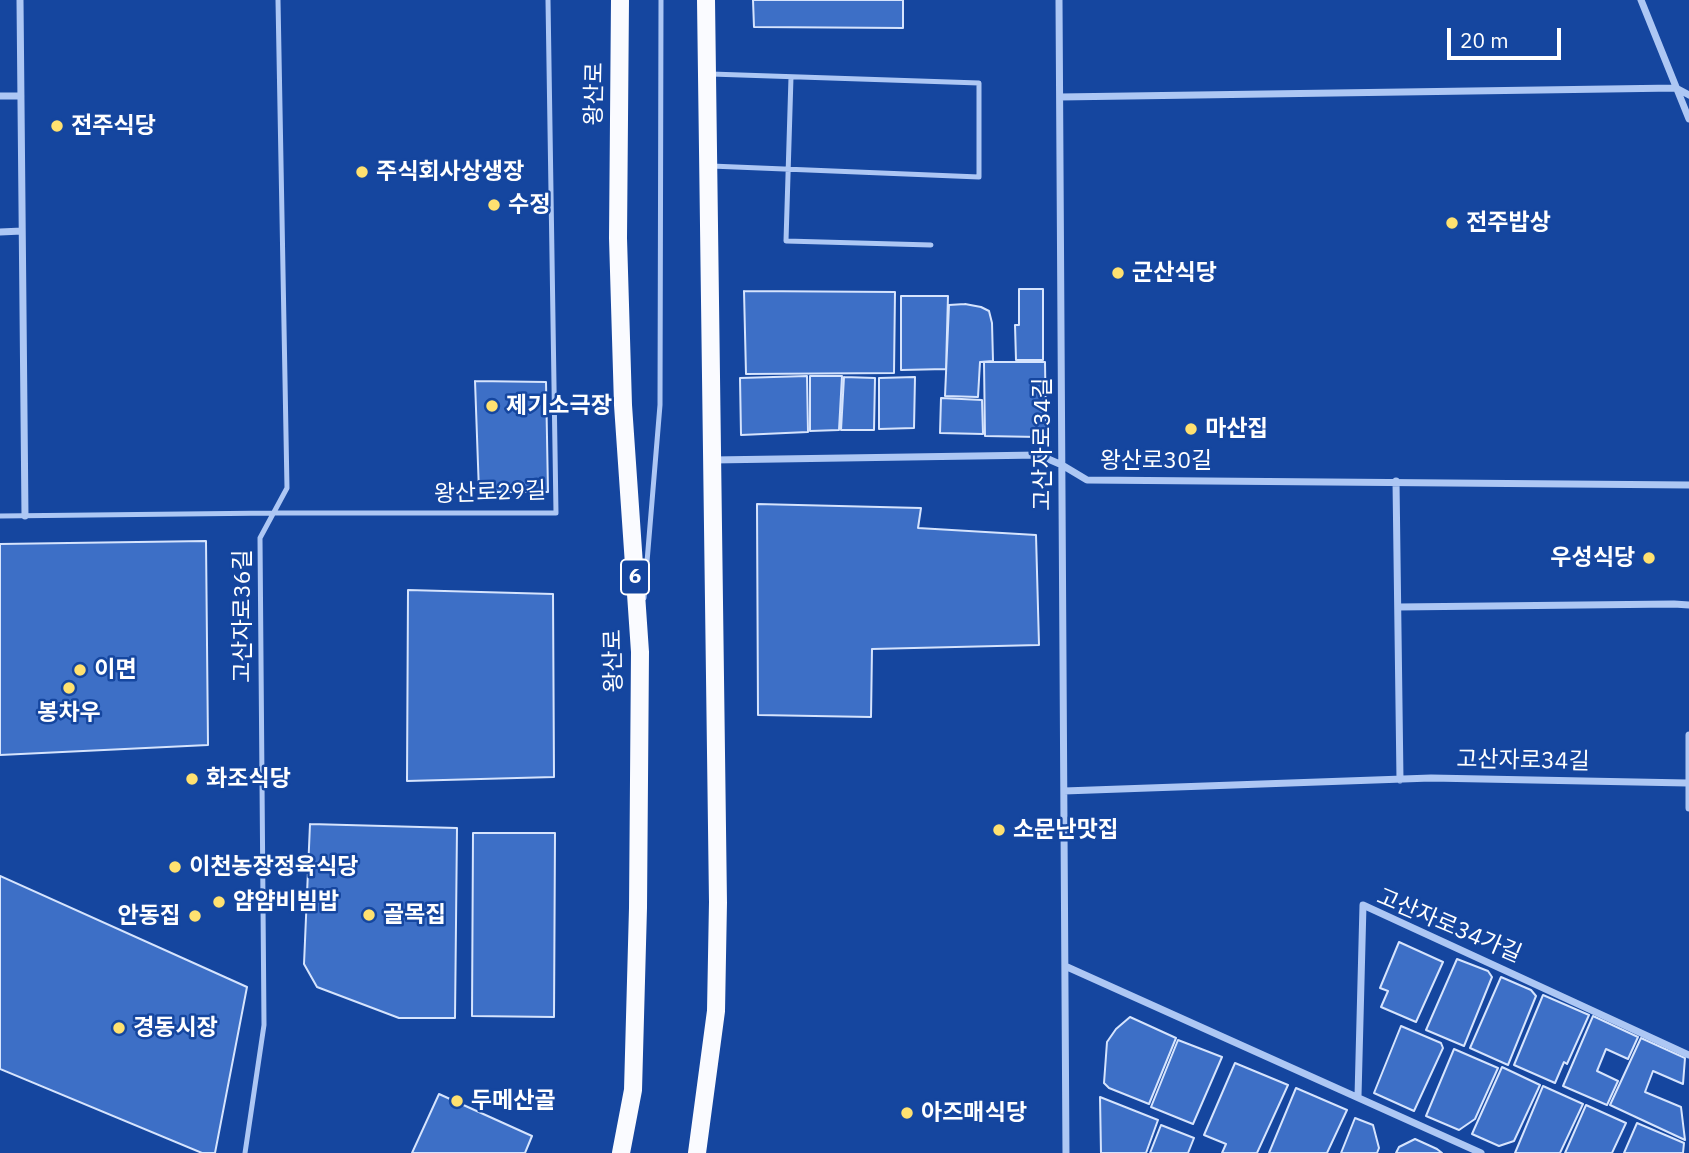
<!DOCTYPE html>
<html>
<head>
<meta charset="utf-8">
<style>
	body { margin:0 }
	#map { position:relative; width:1689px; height:1153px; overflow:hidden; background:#15469f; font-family:"IBM Plex Sans",sans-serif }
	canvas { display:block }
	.scale { position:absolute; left:1447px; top:28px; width:114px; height:32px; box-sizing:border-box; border:4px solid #fff; border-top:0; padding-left:9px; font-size:21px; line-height:24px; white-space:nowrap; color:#fff; -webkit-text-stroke:5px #15469f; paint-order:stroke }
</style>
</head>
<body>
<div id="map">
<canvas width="1689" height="1153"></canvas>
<div class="scale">20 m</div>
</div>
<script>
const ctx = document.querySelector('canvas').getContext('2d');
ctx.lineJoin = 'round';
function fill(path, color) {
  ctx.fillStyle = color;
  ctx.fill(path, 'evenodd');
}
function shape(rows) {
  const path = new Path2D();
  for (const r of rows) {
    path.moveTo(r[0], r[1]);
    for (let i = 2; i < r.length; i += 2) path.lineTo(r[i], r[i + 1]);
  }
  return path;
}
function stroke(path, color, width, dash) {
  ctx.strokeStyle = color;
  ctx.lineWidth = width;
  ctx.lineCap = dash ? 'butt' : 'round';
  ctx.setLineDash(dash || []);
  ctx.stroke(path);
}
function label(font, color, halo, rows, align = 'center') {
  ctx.font = font + ' "IBM Plex Sans","Noto Sans KR",sans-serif';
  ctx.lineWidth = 5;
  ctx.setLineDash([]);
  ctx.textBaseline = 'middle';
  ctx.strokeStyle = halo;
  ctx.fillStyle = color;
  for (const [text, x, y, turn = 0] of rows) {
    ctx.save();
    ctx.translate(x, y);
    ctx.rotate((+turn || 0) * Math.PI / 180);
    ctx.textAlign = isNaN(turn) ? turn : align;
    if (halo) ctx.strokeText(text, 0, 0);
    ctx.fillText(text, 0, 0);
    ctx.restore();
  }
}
const building = shape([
	[753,0,903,0,903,28,754,27,753,0],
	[1019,289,1043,289,1043,360,1016,360,1015,325,1019,325,1019,289],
	[744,291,895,292,894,373,746,374,744,291],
	[901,296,948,296,946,369,901,370,901,296],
	[965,304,981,307,989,311,992,323,993,361,980,362,978,397,945,396,949,305,965,304],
	[984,362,1045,362,1046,428,1038,437,985,436,984,362],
	[807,376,808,432,741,435,740,378,807,376],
	[810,376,842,376,839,430,810,431,810,376],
	[844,377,875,378,874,430,841,430,844,377],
	[915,377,914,428,879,429,879,378,915,377],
	[475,381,546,382,548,492,479,492,475,381],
	[941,398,982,400,983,434,940,433,941,398],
	[757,504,921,508,918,528,1036,535,1039,645,872,649,871,717,758,715,757,504],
	[206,541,208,745,0,755,0,544,206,541],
	[408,590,553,594,554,777,407,781,408,590],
	[310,824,457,828,455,1018,399,1018,317,987,304,964,310,824],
	[473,833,555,833,554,1017,472,1016,473,833],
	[0,876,247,987,215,1153,202,1153,0,1069,0,876],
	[1399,942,1443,962,1416,1022,1381,1007,1388,991,1380,988,1399,942],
	[1457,959,1488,971,1492,977,1464,1046,1426,1030,1457,959],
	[1501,977,1531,990,1536,996,1508,1065,1470,1048,1501,977],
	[1543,995,1589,1015,1567,1064,1564,1062,1555,1083,1514,1065,1543,995],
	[1593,1016,1638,1037,1628,1059,1606,1049,1597,1071,1618,1081,1607,1105,1563,1086,1593,1016],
	[1130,1017,1176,1038,1149,1104,1109,1088,1104,1083,1107,1042,1116,1029,1130,1017],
	[1401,1026,1441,1043,1443,1048,1414,1111,1374,1093,1401,1026],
	[1641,1038,1685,1058,1683,1084,1653,1071,1645,1092,1681,1107,1685,1140,1610,1105,1641,1038],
	[1178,1040,1222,1057,1193,1124,1151,1107,1178,1040],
	[1454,1049,1498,1068,1475,1119,1459,1130,1426,1116,1454,1049],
	[1235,1063,1288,1085,1257,1153,1222,1153,1226,1144,1204,1135,1235,1063],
	[1502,1067,1540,1085,1514,1141,1499,1146,1472,1134,1502,1067],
	[1543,1086,1583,1104,1560,1153,1515,1153,1543,1086],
	[1296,1088,1347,1110,1327,1153,1269,1153,1296,1088],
	[439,1094,532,1136,525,1153,412,1153,439,1094],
	[1100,1097,1158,1120,1146,1153,1101,1153,1100,1097],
	[1586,1105,1626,1123,1612,1153,1565,1153,1586,1105],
	[1355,1118,1373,1125,1379,1148,1377,1153,1341,1153,1355,1118],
	[1637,1123,1684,1143,1683,1153,1624,1153,1637,1123],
	[1161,1125,1194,1138,1188,1153,1150,1153,1161,1125],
	[1415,1139,1437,1149,1442,1153,1396,1153,1399,1147,1415,1139]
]);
const service = shape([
	[711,74,979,83,979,177,711,166],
	[791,77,786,241,931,245],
	[0,516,274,513,556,513,548,0],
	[644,598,660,405,661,0],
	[245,1153,264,1025,260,538,287,488,278,0]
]);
const minor = shape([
	[20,0,25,516],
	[1059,0,1066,1153],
	[1641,0,1689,119],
	[0,96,21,96],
	[1060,97,1676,88,1689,95],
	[0,232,22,231],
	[713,460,1039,455,1062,465,1087,480,1689,485],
	[1396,481,1400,780],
	[1398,607,1674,604,1689,605],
	[1689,735,1689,808],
	[1064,791,1431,778,1687,783],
	[1065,966,1481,1153],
	[1358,1096,1363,905,1689,1055]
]);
const primary = shape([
	[620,0,618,238,623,405,640,652,638,908,633,1090,621,1153],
	[697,1153,716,1011,718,902,706,0]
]);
const markers = [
	[57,126,7,"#ffe170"],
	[362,172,7,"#ffe170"],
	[494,205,7,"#ffe170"],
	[1452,223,7,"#ffe170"],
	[1118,273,7,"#ffe170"],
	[492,406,7,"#ffe170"],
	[1191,429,7,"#ffe170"],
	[1649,558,7,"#ffe170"],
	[80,670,7,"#ffe170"],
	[69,688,7,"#ffe170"],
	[192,779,7,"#ffe170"],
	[999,830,7,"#ffe170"],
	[175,867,7,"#ffe170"],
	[219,902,7,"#ffe170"],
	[369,915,7,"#ffe170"],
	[195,916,7,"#ffe170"],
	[119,1028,7,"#ffe170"],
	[457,1101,7,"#ffe170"],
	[907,1113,7,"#ffe170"]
];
const shields = [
	[635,577,28]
];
const shieldNames = [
	["6",635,577]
];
const streetNames = [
	["왕산로",595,94,-89],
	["고산자로34길",1043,444,-90],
	["왕산로30길",1156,461],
	["왕산로29길",490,493,-2],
	["고산자로36길",243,616,-90],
	["왕산로",614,661,-91],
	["고산자로34길",1523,761,1],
	["고산자로34가길",1449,926,23]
];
const poiNames = [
	["전주식당",71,126],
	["주식회사상생장",376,172],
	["수정",508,205],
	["전주밥상",1466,223],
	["군산식당",1132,273],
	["제기소극장",506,406],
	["마산집",1205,429],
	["우성식당",1635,558,"right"],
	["이면",94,670],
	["봉차우",69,713,"center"],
	["화조식당",206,779],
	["소문난맛집",1013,830],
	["이천농장정육식당",189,867],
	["얌얌비빔밥",233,902],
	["골목집",383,915],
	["안동집",181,916,"right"],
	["경동시장",133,1028],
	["두메산골",471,1101],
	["아즈매식당",921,1113]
];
fill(building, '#3d6fc6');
stroke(building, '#d6e4fd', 2);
stroke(service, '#adc7f4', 5);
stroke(minor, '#adc7f4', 7);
stroke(primary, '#fafbff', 18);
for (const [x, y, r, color] of markers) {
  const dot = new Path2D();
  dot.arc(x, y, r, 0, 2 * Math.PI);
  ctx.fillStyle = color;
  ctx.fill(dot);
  stroke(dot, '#15469f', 2.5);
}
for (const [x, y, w] of shields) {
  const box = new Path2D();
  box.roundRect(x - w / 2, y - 17.5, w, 35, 5);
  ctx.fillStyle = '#15469f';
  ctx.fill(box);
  stroke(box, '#fff', 2);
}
label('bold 21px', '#fff', null, shieldNames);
label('23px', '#fff', '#15469f', streetNames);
label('bold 23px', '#fff', '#15469f', poiNames, 'left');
</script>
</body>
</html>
